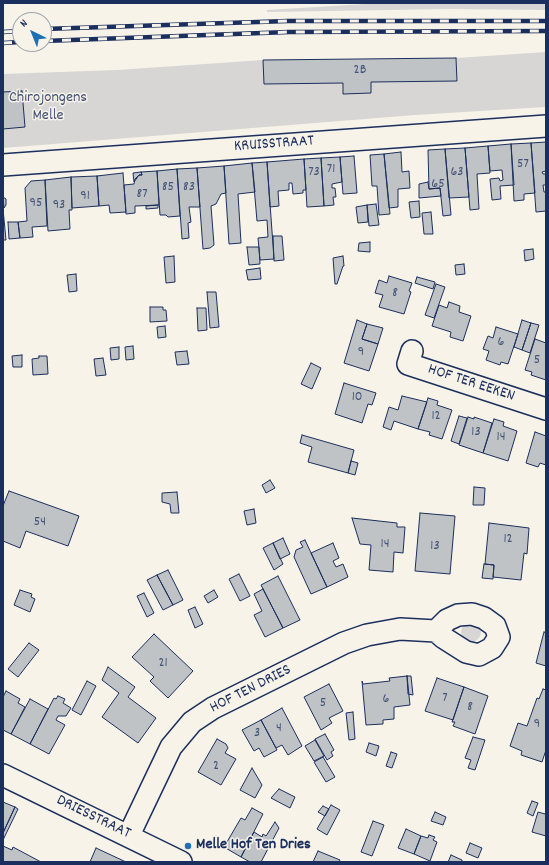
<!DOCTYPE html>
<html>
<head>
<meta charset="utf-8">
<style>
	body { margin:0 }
	#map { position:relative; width:549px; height:865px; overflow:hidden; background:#f7f3e8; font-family:Dekko,sans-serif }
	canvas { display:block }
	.frame { position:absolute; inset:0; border:4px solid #1b2f5e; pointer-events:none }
	.north { position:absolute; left:12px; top:12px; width:40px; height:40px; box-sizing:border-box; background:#f7f3e8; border:1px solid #9fa5b1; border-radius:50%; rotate:317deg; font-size:11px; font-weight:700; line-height:16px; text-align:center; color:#1b2f5e }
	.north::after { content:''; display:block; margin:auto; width:14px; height:18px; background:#1f6fb2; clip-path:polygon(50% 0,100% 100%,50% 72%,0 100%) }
</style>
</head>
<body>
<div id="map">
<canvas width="549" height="865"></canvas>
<div class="frame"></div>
<div class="north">N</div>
</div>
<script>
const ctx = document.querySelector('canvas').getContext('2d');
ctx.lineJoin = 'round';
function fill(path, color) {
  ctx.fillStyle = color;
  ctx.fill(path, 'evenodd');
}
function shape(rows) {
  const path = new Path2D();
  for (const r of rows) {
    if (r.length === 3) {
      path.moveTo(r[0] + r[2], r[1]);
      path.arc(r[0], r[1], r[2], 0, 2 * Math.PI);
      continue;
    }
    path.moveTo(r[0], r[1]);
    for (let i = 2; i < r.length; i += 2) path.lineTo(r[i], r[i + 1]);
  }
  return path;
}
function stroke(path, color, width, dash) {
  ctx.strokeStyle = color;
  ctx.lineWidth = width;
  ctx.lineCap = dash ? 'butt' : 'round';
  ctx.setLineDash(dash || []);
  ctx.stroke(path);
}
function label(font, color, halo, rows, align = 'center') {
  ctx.font = font + ' Dekko,sans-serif';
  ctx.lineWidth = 3;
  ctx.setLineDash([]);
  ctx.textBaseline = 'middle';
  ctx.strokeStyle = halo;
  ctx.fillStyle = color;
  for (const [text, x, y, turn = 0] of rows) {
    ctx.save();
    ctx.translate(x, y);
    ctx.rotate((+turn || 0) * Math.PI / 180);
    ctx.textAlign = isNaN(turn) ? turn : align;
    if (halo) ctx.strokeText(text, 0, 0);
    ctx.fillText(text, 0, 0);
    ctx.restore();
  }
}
const green = shape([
	[382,3,546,3,546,10,449,9,267,12,267,10],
	[546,52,546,107,415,115,3,148,3,74,117,70,263,60,456,58],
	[471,632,10]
]);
const building = shape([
	[456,58,457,81,371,82,371,93,343,94,343,83,264,84,263,60,456,58],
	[22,91,25,127,3,129,3,92,22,91],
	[546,142,546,171,542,172,543,174,546,174,546,185,543,185,544,192,546,192,546,211,536,212,531,143,546,142],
	[531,143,535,193,524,194,524,200,514,201,511,144,531,143],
	[511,144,514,185,500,186,501,199,492,200,490,179,499,178,500,181,503,180,502,170,490,171,488,146,511,144],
	[488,146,490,173,477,174,479,209,470,210,465,148,488,146],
	[465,148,469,197,449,198,445,149,465,148],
	[445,149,451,215,443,216,440,188,429,189,428,150,445,149],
	[401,152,402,172,409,171,410,188,398,189,398,207,389,208,384,154,401,152],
	[384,154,390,214,379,215,377,186,372,186,370,155,384,154],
	[354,156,357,193,343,194,340,157,354,156],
	[340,157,342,182,332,184,332,188,335,188,336,197,333,197,334,205,324,206,321,158,340,157],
	[321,158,324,206,307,207,304,159,321,158],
	[304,159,306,190,303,190,303,193,293,194,292,183,289,183,289,190,278,191,279,206,270,207,267,162,304,159],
	[267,162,274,259,260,260,258,238,268,237,267,220,257,221,252,163,267,162],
	[252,163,255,192,238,194,241,243,229,244,224,166,252,163],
	[224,166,226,193,221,194,216,204,211,206,214,245,210,248,203,249,197,168,224,166],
	[197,168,200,207,189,207,191,222,188,223,189,238,182,239,177,169,197,168],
	[177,169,180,216,168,217,166,215,160,215,157,171,177,169],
	[157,171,159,205,135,206,135,213,126,214,124,185,134,184,135,179,139,175,142,175,141,172,157,171],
	[141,172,142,175,139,175,134,182,133,173,141,172],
	[123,173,126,212,110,213,109,205,99,206,97,176,123,173],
	[97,176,99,206,72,208,71,177,97,176],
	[71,177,72,210,69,210,70,229,48,231,45,180,71,177],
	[45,180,47,226,32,227,33,237,20,238,18,222,27,221,25,188,31,181,45,180],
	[428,182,429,189,440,188,441,196,419,198,419,184,428,182],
	[3,197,6,199,6,205,4,208,3,197],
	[419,201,420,217,411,218,409,202,419,201],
	[376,204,379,225,369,226,367,205,376,204],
	[158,205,158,208,146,209,146,206,158,205],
	[367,205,368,222,358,223,356,207,367,205],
	[3,209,6,240,3,240,3,209],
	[431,212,433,234,424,234,422,213,431,212],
	[8,222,18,222,20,238,9,239,8,222],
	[273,236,282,236,284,260,274,261,273,236],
	[370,242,370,252,358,251,359,243,370,242],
	[247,247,259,247,260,264,249,265,247,247],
	[533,249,534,259,525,261,524,250,533,249],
	[174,256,175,282,166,283,164,257,174,256],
	[343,256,344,266,343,266,337,284,335,284,333,258,343,256],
	[464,264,465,274,456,275,455,265,464,264],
	[260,268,261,279,248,280,246,270,260,268],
	[76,274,77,291,69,292,67,275,76,274],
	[389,276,412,283,409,291,411,292,404,314,379,307,383,295,375,293,379,280,387,283,389,276],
	[417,277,435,282,433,289,415,283,417,277],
	[436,284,445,287,434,318,425,315,436,284],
	[207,292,216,292,219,327,210,328,207,292],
	[449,302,460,306,459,312,471,316,463,341,450,337,451,332,432,326,439,305,447,308,449,302],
	[150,307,163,307,163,310,166,310,167,321,150,322,150,307],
	[197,308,206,308,207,330,198,331,197,308],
	[357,320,367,324,362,339,378,344,369,371,344,363,357,320],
	[522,320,531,323,522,350,514,347,522,320],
	[531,323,539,325,530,353,522,350,531,323],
	[367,324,383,328,378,344,362,339,367,324],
	[165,326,166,337,158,338,157,327,165,326],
	[496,327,518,334,508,364,501,362,500,365,486,360,489,351,483,349,488,336,493,338,496,327],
	[535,339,546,343,546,380,531,375,532,372,525,370,535,339],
	[133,346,134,359,126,360,125,347,133,346],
	[119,347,119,359,111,360,110,348,119,347],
	[187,351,189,364,177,365,175,352,187,351],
	[22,355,22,367,13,367,12,356,22,355],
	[39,356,47,356,48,374,33,375,32,359,39,358,39,356],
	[103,358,106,375,96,376,94,359,103,358],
	[311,363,321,368,312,389,301,384,311,363],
	[344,383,376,393,372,405,368,404,362,423,335,414,344,383],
	[402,396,427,402,418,429,394,421,391,430,383,427,389,407,398,410,402,396],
	[428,398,438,401,437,405,452,410,442,439,429,435,430,432,418,429,428,398],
	[459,416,467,418,459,444,451,441,459,416],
	[468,417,474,419,474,417,492,423,483,453,459,445,468,417],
	[494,419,504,422,503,426,517,431,508,461,483,453,494,419],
	[535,432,546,436,546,465,540,463,538,467,526,463,535,432],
	[302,435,354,450,348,473,308,462,312,447,300,443,302,435],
	[351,461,358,463,355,475,348,473,351,461],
	[270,480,275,488,266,493,262,485,270,480],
	[474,487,485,488,484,505,473,505,474,487],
	[9,491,79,516,68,546,26,531,20,548,3,541,3,506,9,491],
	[177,492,179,513,171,513,170,504,162,502,162,493,177,492],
	[254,509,256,523,247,525,244,511,254,509],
	[420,513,455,516,450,574,415,571,420,513],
	[352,518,397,523,397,527,405,527,403,553,394,552,393,572,369,570,371,545,360,544,352,518],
	[489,523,529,528,527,554,524,553,521,580,493,577,494,565,485,564,489,523],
	[283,538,290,554,280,559,273,543,283,538],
	[305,540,327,587,311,594,294,557,296,550,303,547,300,542,305,540],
	[273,543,283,564,274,570,263,548,273,543],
	[333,543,339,558,333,561,336,567,343,564,348,577,327,587,311,553,333,543],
	[484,564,494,565,493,579,482,578,484,564],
	[168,570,183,600,173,605,157,575,168,570],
	[239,574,250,596,240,601,229,579,239,574],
	[157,575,173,605,163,610,147,580,157,575],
	[278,576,300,620,283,628,261,585,278,576],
	[263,589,283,628,265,637,254,615,262,611,254,594,263,589],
	[20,590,32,594,31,597,35,599,30,612,14,605,20,590],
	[214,590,218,597,208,603,204,596,214,590],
	[144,593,154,613,147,617,137,596,144,593],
	[195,607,203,624,195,628,188,610,195,607],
	[544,632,546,633,546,666,536,663,544,632],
	[154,634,193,671,168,698,150,681,154,677,132,657,154,634],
	[29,643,39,650,18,677,8,669,29,643],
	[108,667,135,687,128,697,156,718,138,743,102,717,119,693,102,680,108,667],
	[407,676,410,705,394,707,394,719,383,720,383,724,366,725,362,681,363,684,390,681,389,678,407,676],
	[407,676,411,676,413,695,408,694,407,676],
	[437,678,464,687,453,720,425,711,437,678],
	[87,681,96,686,81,715,72,710,87,681],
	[329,684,343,711,329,718,332,723,321,730,304,697,329,684],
	[464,687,488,696,475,734,453,726,455,722,452,722,464,687],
	[543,689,546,690,546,750,542,762,521,755,522,751,510,746,518,723,527,726,537,698,539,699,543,689],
	[6,691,20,699,18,703,25,707,11,734,3,730,3,697,6,691],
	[58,696,65,699,63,703,71,708,66,716,58,716,56,720,65,725,49,754,30,744,54,698,56,699,58,696],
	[30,699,48,709,30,744,11,734,30,699],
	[282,708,302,746,288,755,282,745,276,748,261,720,282,708],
	[353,712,355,739,349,740,346,713,353,712],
	[261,720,277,750,264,757,259,748,254,751,242,730,261,720],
	[325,734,334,750,331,752,333,756,327,760,315,739,325,734],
	[473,737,485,740,475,770,468,768,471,760,465,758,473,737],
	[217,739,226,744,228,748,225,753,236,759,221,785,198,772,217,739],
	[315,740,324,756,314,761,305,746,315,740],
	[369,743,379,746,376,756,366,752,369,743],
	[391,752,397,754,392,768,386,766,391,752],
	[323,757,335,777,326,782,314,762,323,757],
	[252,768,262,785,255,798,240,790,252,768],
	[279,789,295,797,290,808,271,798,279,789],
	[532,801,538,803,533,816,527,813,532,801],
	[3,802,15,807,3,833,3,802],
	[331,805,340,810,327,835,317,829,331,805],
	[323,806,329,809,325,816,318,812,323,806],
	[15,807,18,809,3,840,3,833,15,807],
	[252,808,263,814,241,857,224,847,241,818,245,820,252,808],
	[546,811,546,836,532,832,538,812,545,814,546,811],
	[435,812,446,817,443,825,431,821,435,812],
	[373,821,384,825,372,856,361,852,373,821],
	[275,822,279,828,261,862,250,862,241,857,254,832,262,837,263,834,266,836,275,822],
	[406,829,421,836,414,854,398,848,406,829],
	[429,835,435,837,433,840,437,842,430,861,414,854,421,836,428,838,429,835],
	[470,843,482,848,478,858,466,853,470,843],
	[3,846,12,850,13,847,41,862,3,862,3,846],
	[96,848,126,862,90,862,96,848],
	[318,851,340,860,339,862,313,862,318,851],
	[451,855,462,860,462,862,448,862,451,855]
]);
const minor = shape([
	[3,165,546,126],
	[412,351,408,364,546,409],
	[3,775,181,862],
	[129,835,171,747,192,722,213,708,344,643,367,635,400,629,436,631,444,638,466,652,479,655,492,648,499,637,495,626,484,618,472,614,458,615,447,620,436,631]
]);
const rail = shape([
	[44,29,288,21,546,21],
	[3,32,20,31],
	[44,41,289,32,546,31],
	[3,43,20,42]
]);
const markers = [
	[188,846,4,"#1f6fb2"]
];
const numberNames = [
	["2B",360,71],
	["57",523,165],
	["71",331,170],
	["73",314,173],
	["63",457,173],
	["65",438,185],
	["85",168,188],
	["83",189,188],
	["87",142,195],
	["91",85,197],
	["95",36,204],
	["93",59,206],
	["8",395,294],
	["6",501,343],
	["9",361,353],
	["5",537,361],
	["10",357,398],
	["12",436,417],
	["13",476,433],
	["14",501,438],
	["54",40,523],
	["12",508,540],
	["14",385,545],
	["13",435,547],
	["21",163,664],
	["7",445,699],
	["6",386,700],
	["5",323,704],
	["8",470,708],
	["9",537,725],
	["4",279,729],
	["3",257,734],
	["2",216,767]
];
const parkNames = [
	["Chirojongens",48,99],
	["Melle",48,117]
];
const streetNames = [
	["KRUISSTRAAT",274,145,-4],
	["HOF TER EEKEN",471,384,18],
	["HOF TEN DRIES",251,690,-27],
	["DRIESSTRAAT",93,818,26]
];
const poiNames = [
	["Melle Hof Ten Dries",196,846]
];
fill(green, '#d7d6d4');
fill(building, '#c0c3c5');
stroke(building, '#1b2f5e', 1);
stroke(minor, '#1b2f5e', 24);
stroke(minor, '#f7f3e8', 21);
stroke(rail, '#1b2f5e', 4.5);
stroke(rail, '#f7f3e8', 3, [9]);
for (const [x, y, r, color] of markers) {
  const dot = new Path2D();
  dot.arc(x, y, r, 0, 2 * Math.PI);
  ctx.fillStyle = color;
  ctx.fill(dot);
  stroke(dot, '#f7f3e8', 1.5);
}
label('14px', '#445478', null, numberNames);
label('16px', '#415076', '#f7f3e8', parkNames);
label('16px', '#1b2f5e', '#f7f3e8', streetNames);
label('bold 16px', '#1b2f5e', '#f7f3e8', poiNames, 'left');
</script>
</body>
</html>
